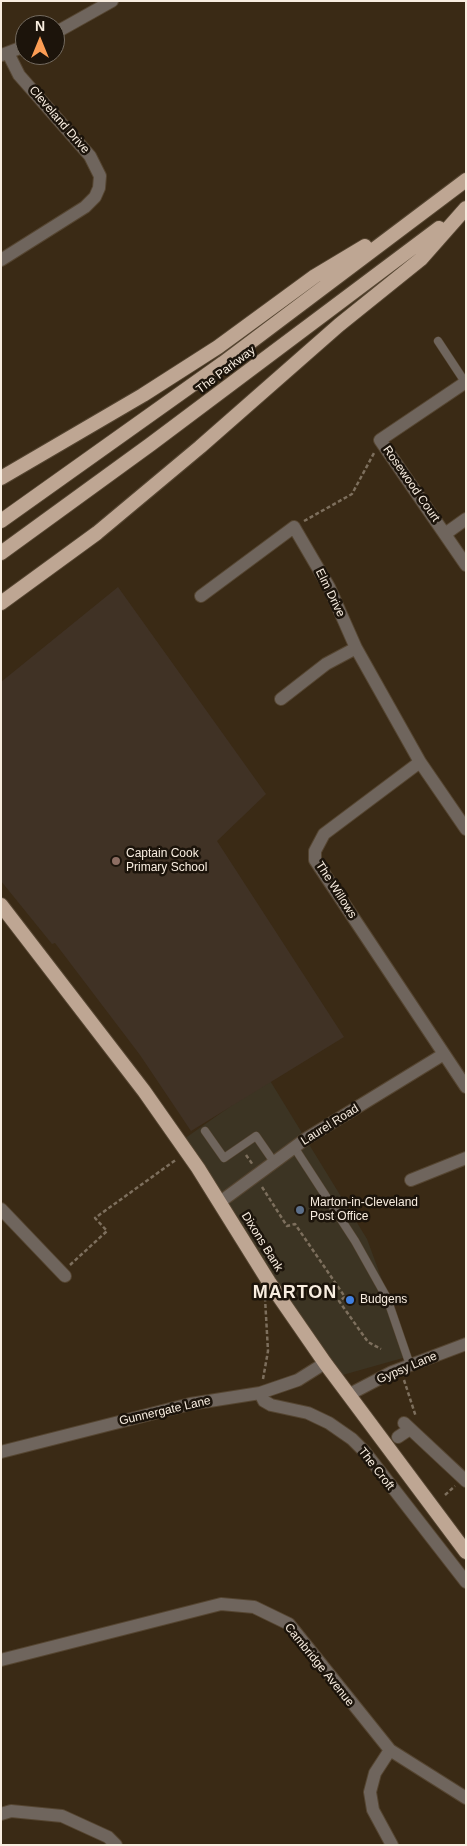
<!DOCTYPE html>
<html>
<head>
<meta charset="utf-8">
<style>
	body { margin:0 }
	#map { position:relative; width:467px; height:1846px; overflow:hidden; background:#3a2a15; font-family:Helvetica,sans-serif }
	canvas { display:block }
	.frame { position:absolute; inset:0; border:2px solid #f8ede0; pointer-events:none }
	.north { position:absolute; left:15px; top:15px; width:50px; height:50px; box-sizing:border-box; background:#1c140b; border:1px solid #746b60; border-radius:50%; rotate:0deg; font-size:14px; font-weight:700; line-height:20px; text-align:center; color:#f8ede0 }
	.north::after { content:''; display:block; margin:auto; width:18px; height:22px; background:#fc9d54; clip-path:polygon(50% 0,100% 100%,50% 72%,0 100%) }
</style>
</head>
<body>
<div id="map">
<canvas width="467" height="1846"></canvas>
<div class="frame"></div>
<div class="north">N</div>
</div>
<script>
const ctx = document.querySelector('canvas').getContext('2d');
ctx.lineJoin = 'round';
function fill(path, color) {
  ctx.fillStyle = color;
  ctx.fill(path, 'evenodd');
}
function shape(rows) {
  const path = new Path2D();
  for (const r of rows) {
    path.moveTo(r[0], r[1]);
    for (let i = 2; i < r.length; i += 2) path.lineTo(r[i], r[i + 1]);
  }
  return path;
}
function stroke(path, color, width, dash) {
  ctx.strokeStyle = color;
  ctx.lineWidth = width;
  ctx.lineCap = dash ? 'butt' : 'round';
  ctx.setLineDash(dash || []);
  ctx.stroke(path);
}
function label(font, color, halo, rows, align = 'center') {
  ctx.font = font + ' Helvetica,sans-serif';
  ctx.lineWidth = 5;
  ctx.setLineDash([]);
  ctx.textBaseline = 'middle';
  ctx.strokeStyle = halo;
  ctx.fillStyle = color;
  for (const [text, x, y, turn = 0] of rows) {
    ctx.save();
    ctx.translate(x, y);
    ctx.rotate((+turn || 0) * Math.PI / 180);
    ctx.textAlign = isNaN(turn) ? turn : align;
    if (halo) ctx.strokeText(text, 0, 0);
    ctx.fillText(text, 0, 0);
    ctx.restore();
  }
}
const commercial = shape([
	[269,1079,367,1239,410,1356,332,1378,177,1144]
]);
const education = shape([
	[118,587,266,794,217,841,344,1037,191,1131,140,1055,55,943,52,944,1,881,1,682]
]);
const path = shape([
	[304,521,352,494,374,453],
	[246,1155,253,1165],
	[262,1187,287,1226,295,1224,345,1297,339,1301,368,1342,381,1349],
	[70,1265,107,1231,95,1218,177,1159],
	[263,1379,268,1351,265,1298],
	[404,1380,416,1417],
	[445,1495,455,1486]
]);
const service = shape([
	[438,341,465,382],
	[205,1131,224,1158,256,1136,274,1162],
	[294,1147,355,1241,387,1298,410,1365]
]);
const minor = shape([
	[55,33,112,1],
	[2,55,25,46],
	[1,260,85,207,95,197,99,188,100,176,90,156,19,75,8,53],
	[466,382,380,440,466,565],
	[445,534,466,519],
	[201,596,294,527,329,587,356,648,420,762],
	[281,699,326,664,356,648],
	[466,829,420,762,324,834,315,851,315,860,466,1087],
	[411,1180,466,1158],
	[220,1202,307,1138,444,1054],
	[1,1209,65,1276],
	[260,1393,264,1401,271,1405,308,1413,329,1423,352,1439,365,1452,466,1582],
	[350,1394,392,1372,466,1344],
	[404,1423,466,1481],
	[398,1437,410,1429],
	[1,1452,190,1404,260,1393,298,1380,325,1363],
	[1,1660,221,1604,254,1607,289,1624,390,1750,466,1798],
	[390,1750,375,1773,370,1792,373,1810,392,1845],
	[1,1814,11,1811,62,1816,108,1837,116,1845]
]);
const trunk = shape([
	[1,478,143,395,218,347,315,276,365,246],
	[1,521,223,363,466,180],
	[1,553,151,444,439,228],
	[1,603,97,533,200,447,339,325,421,259,466,208],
	[1,905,144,1091,198,1168,269,1282,325,1363,466,1552]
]);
const markers = [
	[116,861,5,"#8d6e63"],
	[300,1210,5,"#5c6f8a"],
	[350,1300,5,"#3f7fe0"]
];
const streetNames = [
	["Cleveland Drive",59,120,49],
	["The Parkway",226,370,-37],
	["Rosewood Court",411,484,55],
	["Elm Drive",330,593,64],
	["The Willows",336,890,57],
	["Laurel Road",330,1125,-32],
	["Dixons Bank",262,1242,58],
	["Gypsy Lane",407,1368,-23],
	["Gunnergate Lane",165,1411,-13],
	["The Croft",376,1469,52],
	["Cambridge Avenue",319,1665,51]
];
const poiNames = [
	["Captain Cook",126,854],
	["Primary School",126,868],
	["Marton-in-Cleveland",310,1203],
	["Post Office",310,1217],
	["Budgens",360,1300]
];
const districtNames = [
	["MARTON",295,1293]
];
fill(commercial, '#3c3423');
fill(education, '#403225');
stroke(service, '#554531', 9);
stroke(minor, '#554531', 14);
stroke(trunk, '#554531', 16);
stroke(path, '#7d6f5d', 2.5, [4, 2.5]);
stroke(service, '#6f655d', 8);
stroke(minor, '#6f655d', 12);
stroke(trunk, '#bea693', 14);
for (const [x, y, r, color] of markers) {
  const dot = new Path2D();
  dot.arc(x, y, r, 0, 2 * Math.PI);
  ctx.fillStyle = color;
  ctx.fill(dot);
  stroke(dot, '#1c140b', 2);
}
label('12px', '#f8ede0', '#1c140b', streetNames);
label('12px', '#f8ede0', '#1c140b', poiNames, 'left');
ctx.letterSpacing = '1px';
label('bold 18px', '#f8ede0', '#1c140b', districtNames);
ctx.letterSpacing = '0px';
</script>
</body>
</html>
